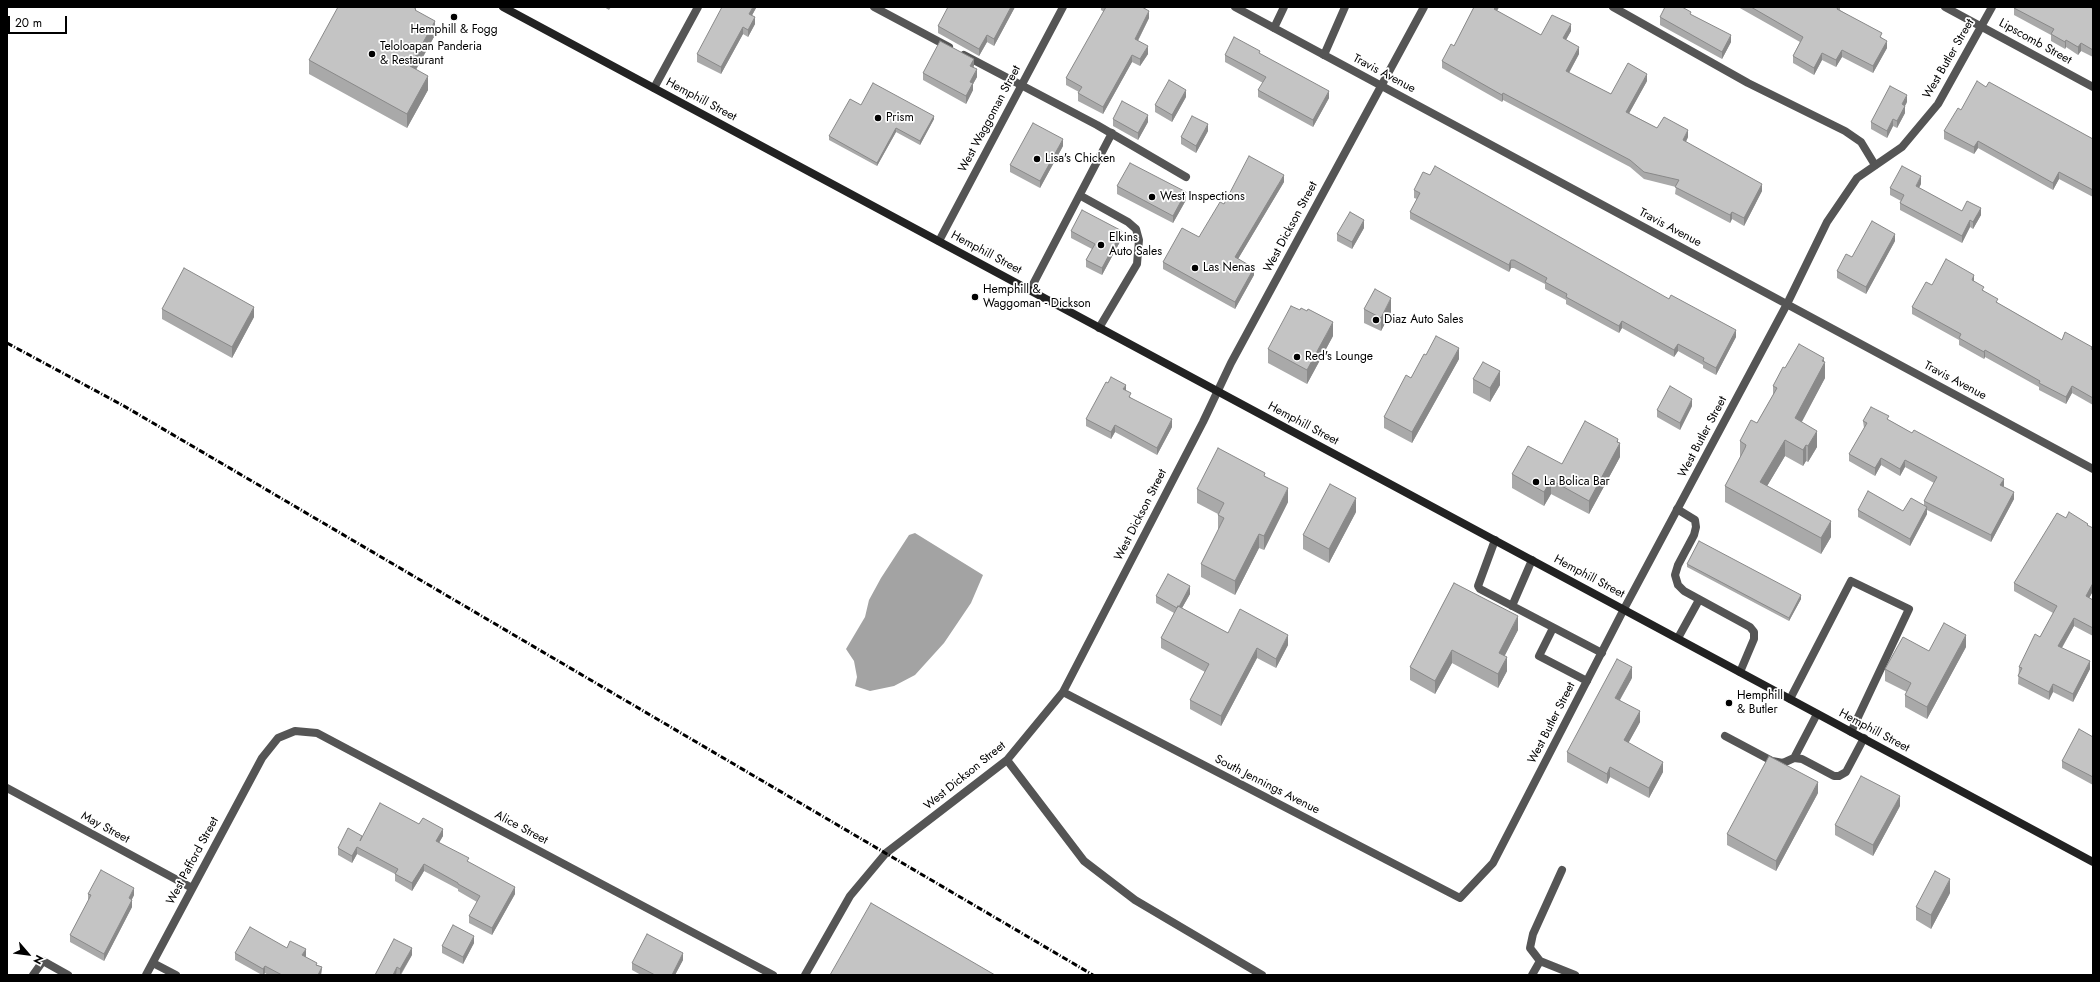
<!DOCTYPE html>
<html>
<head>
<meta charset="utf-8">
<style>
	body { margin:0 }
	#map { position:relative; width:2100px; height:982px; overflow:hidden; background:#fff; font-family:Jost,sans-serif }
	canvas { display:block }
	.frame { position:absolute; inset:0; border:8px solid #000; pointer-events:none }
	.north { position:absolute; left:8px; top:934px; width:40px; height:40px; -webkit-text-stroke:3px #fff; paint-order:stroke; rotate:118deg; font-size:11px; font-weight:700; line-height:16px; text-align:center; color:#000 }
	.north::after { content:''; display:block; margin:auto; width:14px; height:18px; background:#000; clip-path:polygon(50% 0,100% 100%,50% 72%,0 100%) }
	.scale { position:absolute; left:8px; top:16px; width:59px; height:18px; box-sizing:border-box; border:2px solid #000; border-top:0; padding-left:5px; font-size:12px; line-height:14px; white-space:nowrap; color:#000; -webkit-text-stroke:3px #fff; paint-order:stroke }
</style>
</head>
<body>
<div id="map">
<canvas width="2100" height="982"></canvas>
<div class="frame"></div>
<div class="north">N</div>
<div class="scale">20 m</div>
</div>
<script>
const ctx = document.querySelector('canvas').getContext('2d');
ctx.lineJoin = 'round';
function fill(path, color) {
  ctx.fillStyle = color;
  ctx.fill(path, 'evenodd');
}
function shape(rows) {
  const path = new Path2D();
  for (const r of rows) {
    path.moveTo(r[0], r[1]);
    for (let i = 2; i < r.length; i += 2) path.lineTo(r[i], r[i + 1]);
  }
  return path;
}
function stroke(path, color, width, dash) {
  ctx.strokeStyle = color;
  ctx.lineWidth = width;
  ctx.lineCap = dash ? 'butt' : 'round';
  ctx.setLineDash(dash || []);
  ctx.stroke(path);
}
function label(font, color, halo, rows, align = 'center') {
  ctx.font = font + ' Jost,sans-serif';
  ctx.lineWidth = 3.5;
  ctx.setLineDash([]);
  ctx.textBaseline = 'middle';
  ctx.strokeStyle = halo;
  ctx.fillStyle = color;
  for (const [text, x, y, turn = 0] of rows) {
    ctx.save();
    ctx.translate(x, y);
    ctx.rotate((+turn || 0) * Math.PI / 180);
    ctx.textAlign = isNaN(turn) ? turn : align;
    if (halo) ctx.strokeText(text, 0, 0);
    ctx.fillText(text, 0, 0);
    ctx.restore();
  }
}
const water = shape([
	[915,533,983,575,971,603,944,643,915,675,894,686,870,691,855,686,857,677,854,661,846,649,865,617,869,600,881,578,909,535]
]);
const lane = shape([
	[874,7,949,47],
	[1613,7,1748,83,1845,131,1861,142,1875,165],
	[1274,28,1284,7],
	[964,55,1097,125,1186,177],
	[1324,55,1345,7],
	[1081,196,1128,222,1136,229,1139,240,1137,264,1099,328],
	[1030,290,1112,133],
	[1677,509,1695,520,1696,527,1694,535,1678,565,1675,575,1678,585,1684,591,1750,627,1754,632,1754,639,1740,672],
	[1495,540,1478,586,1480,589,1602,653],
	[1512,606,1532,560],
	[1553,628,1539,656,1587,681],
	[1678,638,1699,600],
	[1790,699,1851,581,1909,609,1851,732],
	[1725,736,1772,761,1783,763,1794,758,1802,759,1834,776,1839,776,1846,772,1864,738],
	[1794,758,1817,714],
	[33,975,43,961,68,975]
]);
const street = shape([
	[1235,7,2093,469],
	[1945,7,2093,87],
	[654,88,698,7],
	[939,241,1063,7],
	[1063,692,1460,898,1493,863,1624,609,1787,304,1827,222,1857,178,1902,147,1938,104,1992,7],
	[1007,760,1084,861,1135,900,1262,975],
	[7,788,192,888],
	[1562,870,1533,934,1530,948,1540,961,1575,975],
	[153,963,176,975],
	[146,975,262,758,278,738,295,731,317,733,773,975],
	[805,975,850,896,886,853,1007,760,1063,692,1203,422,1231,363,1424,7],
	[1532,975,1540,961]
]);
const secondary = shape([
	[503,7,2093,862]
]);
const rail = shape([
	[7,343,124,406,1093,975]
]);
const wall = shape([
	[604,7,611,7,609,10],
	[756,7,756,8,752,15,755,24,748,37,743,34,721,74,697,62,697,54],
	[1015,7,994,46,987,42,979,56,938,33,938,26],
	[1101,7,1146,7,1145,9,1149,18,1138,41,1148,54,1140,66,1132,62,1103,114,1078,101,1078,93,1079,92,1066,85,1066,78,1104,12,1101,10],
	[1474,7,1499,7,1497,11,1541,35,1571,31,1566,40,1579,54,1569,73,1611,94,1647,81,1629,113,1657,128,1688,137,1686,142,1762,191,1744,226,1732,219,1730,223,1675,194,1676,187,1644,179,1630,167,1503,100,1502,102,1442,68,1442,61,1454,46],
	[1738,7,1840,7,1840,10,1882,38,1887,48,1873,73,1842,57,1836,67,1822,60,1814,75,1793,63,1793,56,1800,42],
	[2014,8,2093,9,2093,57,2081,51,2078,55,2066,47,2065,49,2051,41,2051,35,2014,15],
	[416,11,435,35,416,70,428,90,407,128,309,74,309,60],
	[1660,17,1731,42,1722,59,1660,25],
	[1260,54,1329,98,1313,127,1258,97,1258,90,1263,83,1225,62,1225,55],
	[974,66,973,67,977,77,973,84,973,90,966,104,923,80,923,73],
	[1986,87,2093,139,2093,197,2059,179,2053,190,1978,148,1974,154,1944,139,1944,131,1961,110],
	[1186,97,1172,122,1155,112,1155,105],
	[1907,102,1905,106,1905,113,1897,128,1893,126,1887,138,1871,129,1871,122],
	[861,105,934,119,920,145,896,132,877,166,829,140,829,136],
	[1113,119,1148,122,1138,140,1113,126],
	[1208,131,1196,153,1181,144,1181,137],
	[1063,146,1040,188,1010,172,1010,165],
	[1284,182,1238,259,1254,275,1235,309,1163,269,1163,262,1199,237,1224,204],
	[1921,184,1919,188,1962,211,1981,215,1973,229,1970,227,1962,243,1900,210,1900,203,1901,201,1890,195,1890,188],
	[1117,186,1186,200,1173,223,1117,194],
	[1414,190,1736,337,1716,375,1703,368,1703,365,1678,351,1674,357,1622,328,1619,333,1566,304,1566,300,1545,289,1545,284,1514,268,1511,268,1509,272,1410,219,1410,212,1417,199,1414,198],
	[1364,228,1352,249,1337,241,1337,234],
	[1071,231,1122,238,1102,275,1086,267,1086,260,1092,249,1071,238],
	[1895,241,1866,294,1837,278,1837,271,1852,257],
	[1974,282,1984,291,1998,303,2010,310,2062,340,2093,350,2093,405,2072,393,2066,404,2039,390,2039,387,1985,357,1984,359,1959,345,1959,340,1912,314,1912,307,1932,285],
	[162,309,254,317,232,358,162,319],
	[1364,309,1391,312,1381,331,1364,323],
	[1333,336,1307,384,1268,363,1268,349],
	[1426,355,1459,359,1412,443,1384,428,1384,417,1411,378],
	[1824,362,1825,378,1801,422,1817,447,1808,462,1806,461,1803,466,1785,456,1767,486,1831,537,1821,554,1725,502,1725,486,1740,458,1740,441,1757,423,1773,395,1773,386,1785,368],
	[1473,379,1500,385,1490,402,1473,393],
	[1126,391,1131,398,1172,427,1157,455,1115,432,1111,439,1086,426,1086,419],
	[1692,406,1680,430,1657,417,1657,410],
	[1889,420,2004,486,2003,487,2014,499,1991,542,1927,510,1927,514,1910,546,1858,517,1858,510,1903,511,1924,505,1924,501,1934,483,1905,467,1900,476,1881,465,1875,476,1849,461,1849,454,1864,428,1863,421],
	[1618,442,1620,457,1589,514,1551,494,1544,506,1512,488,1512,474,1562,464],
	[1265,476,1288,502,1264,550,1259,548,1235,595,1201,577,1201,564,1219,529,1218,529,1218,514,1197,503,1197,489],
	[1356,512,1329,563,1303,549,1303,535],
	[2066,518,2088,526,2093,528,2093,591,2089,598,2093,600,2093,636,2074,626,2062,648,2090,669,2073,702,2053,692,2049,700,2018,684,2019,667,2040,637,2053,613,2014,591,2014,583],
	[1687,564,1801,599,1789,621,1687,567],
	[1454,583,1518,630,1504,656,1507,671,1498,688,1452,663,1435,694,1410,680,1410,667],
	[1190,594,1182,608,1228,633,1288,645,1276,668,1257,658,1221,726,1190,709,1190,700,1205,672,1161,648,1161,638,1174,613,1156,603,1156,596],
	[1966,647,1927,719,1905,707,1905,695,1907,692,1885,681,1885,669,1929,651],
	[1632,678,1620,700,1640,722,1628,743,1663,772,1649,798,1610,777,1607,784,1567,762,1567,752],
	[2093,737,2093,785,2062,768,2062,761],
	[1818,793,1776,871,1727,845,1727,834],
	[1900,806,1873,856,1835,835,1835,825],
	[419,824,443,836,439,842,515,894,492,935,469,923,469,916,477,902,458,891,458,889,424,871,412,891,395,881,395,874,357,854,352,863,338,855,338,848],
	[1950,893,1931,929,1916,920,1916,907],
	[88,894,134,895,132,899,132,907,104,961,70,942,70,935,88,901],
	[474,943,463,964,442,953,442,946],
	[287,948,306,957,305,957,317,965,322,967,321,975,268,975,265,973,264,975,262,975,235,960,235,953],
	[412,955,401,975,397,974,396,975,375,975],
	[683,960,675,975,641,975,632,970,632,963]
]);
const shadedWall = shape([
	[753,7,756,7,756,8,749,21,749,14],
	[1011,7,1015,7,994,46,994,39],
	[1496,7,1499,7,1494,16,1494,9],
	[1149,11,1149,18,1135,46,1135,39],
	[755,17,755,24,748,37,748,30],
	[435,21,435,35,410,80,410,66],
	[1571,24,1571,31,1563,45,1563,38],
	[743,27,743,34,721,74,721,67],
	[987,35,987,42,979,56,979,49],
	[1731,35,1731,42,1722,59,1722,52],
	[2066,40,2066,47,2065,49,2065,42],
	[1887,41,1887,48,1873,73,1873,66],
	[2081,43,2081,51,2078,55,2078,47],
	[1148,46,1148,54,1140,66,1140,59],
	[1579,47,1579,54,1566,78,1566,71],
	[1842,50,1842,57,1836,67,1836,60],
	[1822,53,1822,60,1814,75,1814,68],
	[1132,55,1132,62,1103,114,1103,107],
	[974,59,974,66,970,73,970,66],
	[977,69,977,77,973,84,973,90,966,104,966,96,970,82],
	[1647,74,1647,81,1626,119,1626,112],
	[428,76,428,90,407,128,407,114],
	[1186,90,1186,97,1172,122,1172,115],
	[1329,91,1329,98,1313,127,1313,120],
	[1503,93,1503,100,1502,102,1502,95],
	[1907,95,1907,102,1902,111,1902,104],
	[1905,106,1905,113,1897,128,1897,121],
	[1148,115,1148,122,1138,140,1138,133],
	[934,116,934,119,920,145,920,141],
	[1893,119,1893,126,1887,138,1887,131],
	[1208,124,1208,131,1196,153,1196,146],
	[896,128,896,132,877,166,877,163],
	[1688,130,1688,137,1683,147,1683,140],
	[1063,139,1063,146,1040,188,1040,181],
	[1978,141,1978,148,1974,154,1974,147],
	[2059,172,2059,179,2053,190,2053,183],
	[1284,175,1284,182,1235,264,1235,257],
	[1921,176,1921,184,1916,193,1916,186],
	[1762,184,1762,191,1744,226,1744,218],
	[1186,192,1186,200,1173,223,1173,216],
	[1981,208,1981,215,1973,229,1973,222],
	[1732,212,1732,219,1730,223,1730,215],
	[1364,220,1364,228,1352,249,1352,242],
	[1970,220,1970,227,1962,243,1962,236],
	[1122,231,1122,238,1102,275,1102,268],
	[1895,234,1895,241,1866,294,1866,287],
	[1511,260,1511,268,1509,272,1509,265],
	[1254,268,1254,275,1235,309,1235,302],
	[1974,275,1974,282,1972,280],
	[1391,298,1391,312,1381,331,1381,318],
	[254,307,254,317,232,358,232,347],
	[1622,321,1622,328,1619,333,1619,326],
	[1333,322,1333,336,1307,384,1307,370],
	[1736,330,1736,337,1716,375,1716,368],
	[1678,344,1678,351,1674,357,1674,350],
	[1459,348,1459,359,1412,443,1412,432],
	[1985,350,1985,357,1984,359,1984,352],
	[1824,358,1824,364,1825,362,1825,378,1795,435,1795,418],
	[1500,371,1500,385,1490,402,1490,388],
	[1126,385,1126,392,1123,389],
	[2072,386,2072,393,2066,404,2066,397],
	[1692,399,1692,406,1680,430,1680,423],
	[1172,419,1172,427,1157,455,1157,448],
	[1115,425,1115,432,1111,439,1111,432],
	[1817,431,1817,447,1808,462,1808,446],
	[1618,439,1618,447,1620,443,1620,457,1589,514,1589,501],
	[1785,440,1785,456,1760,498,1760,482],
	[1806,445,1806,461,1803,466,1803,450],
	[1881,458,1881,465,1875,476,1875,468],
	[1905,460,1905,467,1900,476,1900,469],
	[2004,479,2004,486,2000,492,2000,485],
	[1551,480,1551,494,1544,506,1544,492],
	[1288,488,1288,502,1264,550,1264,536],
	[2014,492,2014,499,1991,542,1991,535],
	[1356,498,1356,512,1329,563,1329,549],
	[1927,507,1927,514,1910,546,1910,539],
	[1831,521,1831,537,1821,554,1821,538],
	[1259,534,1259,548,1235,595,1235,581],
	[2093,583,2093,591,2086,604,2086,596],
	[1190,586,1190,594,1178,615,1178,608],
	[1801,595,1801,599,1789,621,1789,618],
	[1518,616,1518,630,1499,667,1499,653],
	[2074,618,2074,626,2058,654,2058,646],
	[1288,635,1288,645,1276,668,1276,659],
	[1966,635,1966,647,1927,719,1927,707],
	[1257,648,1257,658,1221,726,1221,716],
	[1452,650,1452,663,1435,694,1435,681],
	[1507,657,1507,671,1498,688,1498,674],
	[2090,661,2090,669,2073,702,2073,694],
	[1632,667,1632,678,1615,708,1615,698],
	[2053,684,2053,692,2049,700,2049,692],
	[1640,711,1640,722,1624,751,1624,740],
	[1663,762,1663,772,1649,798,1649,788],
	[1610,767,1610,777,1607,784,1607,774],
	[1818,782,1818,793,1776,871,1776,861],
	[1900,796,1900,806,1873,856,1873,845],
	[443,829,443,836,436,848,436,841],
	[357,847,357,854,352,863,352,856],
	[424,864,424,871,412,891,412,883],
	[1950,879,1950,893,1931,929,1931,915],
	[515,887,515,894,492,935,492,928],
	[134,888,134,895,129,905,129,898],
	[132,900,132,907,104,961,104,954],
	[474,936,474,943,463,964,463,957],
	[412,948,412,955,400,975,400,969],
	[306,949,306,957,302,962,302,955],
	[683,953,683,960,675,975,672,975],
	[265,966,265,973,263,975,263,969],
	[322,967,321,975,318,975],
	[397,967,396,975,393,975]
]);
const building = shape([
	[338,7,413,7,416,9,415,10,435,21,410,66,428,76,407,114,309,60,338,7],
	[722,7,753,7,749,14,755,17,748,30,743,27,721,67,697,54,722,7],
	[948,7,1011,7,994,39,987,35,979,49,938,26,948,7],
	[1106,7,1142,7,1149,11,1135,39,1148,46,1140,59,1132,55,1103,107,1078,93,1082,87,1066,78,1106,7],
	[1474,7,1496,7,1494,9,1541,35,1552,15,1571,24,1563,38,1579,47,1566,71,1611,94,1628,63,1647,74,1626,112,1657,128,1664,117,1688,130,1683,140,1762,184,1744,218,1732,212,1730,215,1675,187,1679,180,1644,172,1630,160,1503,93,1502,95,1442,61,1451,44,1454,46,1474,7],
	[1665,7,1682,7,1691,12,1690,14,1731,35,1722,52,1660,17,1665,7],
	[1751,7,1838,7,1837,9,1882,33,1880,37,1887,41,1873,66,1842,50,1836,60,1822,53,1814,68,1793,56,1803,37,1751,7],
	[2015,7,2090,7,2093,9,2093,50,2081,43,2078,47,2066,40,2065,42,2051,34,2054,29,2014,8,2015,7],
	[1234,37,1260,51,1259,53,1329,91,1313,120,1258,90,1266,77,1225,55,1234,37],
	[940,41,974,59,970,66,977,69,970,82,973,83,966,96,923,73,940,41],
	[1169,80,1186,90,1172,115,1155,105,1169,80],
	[1977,81,1986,87,1989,82,2093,139,2093,190,2059,172,2053,183,1978,141,1974,147,1944,131,1958,108,1961,110,1977,81],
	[873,83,934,116,920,141,896,128,877,163,829,136,850,99,861,105,873,83],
	[1890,86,1907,95,1902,104,1905,106,1897,121,1893,119,1887,131,1871,122,1890,86],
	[1122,101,1148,115,1138,133,1113,119,1122,101],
	[1192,116,1208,124,1196,146,1181,137,1192,116],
	[1033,123,1063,139,1040,181,1010,165,1033,123],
	[1249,156,1284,175,1235,257,1254,268,1235,302,1163,262,1182,228,1199,237,1220,202,1224,204,1249,156],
	[1130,163,1186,192,1173,216,1117,186,1130,163],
	[1435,166,1669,299,1671,295,1736,330,1716,368,1703,361,1704,358,1678,344,1674,350,1622,321,1619,326,1566,297,1567,294,1545,282,1547,278,1514,260,1511,260,1509,265,1410,212,1420,193,1414,190,1423,172,1430,175,1435,166],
	[1902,166,1921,176,1916,186,1962,211,1967,201,1981,208,1973,222,1970,220,1962,236,1900,203,1904,195,1890,188,1902,166],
	[1082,210,1122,231,1102,268,1086,260,1095,244,1071,231,1082,210],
	[1350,212,1364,220,1352,242,1337,234,1350,212],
	[1872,221,1895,234,1866,287,1837,271,1846,254,1852,257,1872,221],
	[1946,259,1974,275,1972,280,1984,287,1982,290,1998,299,1996,302,2010,310,2062,340,2065,332,2092,347,2091,349,2093,350,2093,398,2072,386,2066,397,2039,383,2040,381,1985,350,1984,352,1959,338,1961,334,1912,307,1926,282,1932,285,1946,259],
	[184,268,254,307,232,347,162,309,184,268],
	[1375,289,1391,298,1381,318,1364,309,1375,289],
	[1291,306,1300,310,1301,308,1307,311,1308,309,1333,322,1307,370,1268,349,1291,306],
	[1436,336,1459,348,1412,432,1384,417,1406,375,1411,378,1424,354,1426,355,1436,336],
	[1799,344,1824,358,1822,361,1825,362,1795,418,1817,431,1808,446,1806,445,1803,450,1785,440,1760,482,1831,521,1821,538,1725,486,1745,448,1746,445,1740,441,1751,420,1757,423,1777,388,1773,386,1783,367,1785,368,1799,344],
	[1483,362,1500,371,1490,388,1473,379,1483,362],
	[1111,377,1126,385,1123,389,1131,393,1129,397,1172,419,1157,448,1115,425,1111,432,1086,419,1106,382,1108,383,1111,377],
	[1670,386,1692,399,1680,423,1657,410,1670,386],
	[1871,407,1889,416,1887,419,1912,433,1914,430,2004,479,2000,485,2014,492,1991,535,1924,501,1937,477,1905,460,1900,469,1881,458,1875,468,1849,454,1867,423,1863,421,1871,407],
	[1585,421,1618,439,1617,442,1620,443,1589,501,1551,480,1544,492,1512,474,1528,446,1562,464,1585,421],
	[1218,448,1265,473,1264,476,1288,488,1264,536,1259,534,1235,581,1201,564,1224,518,1218,515,1224,503,1197,489,1218,448],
	[1330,484,1356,498,1329,549,1303,535,1330,484],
	[1868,491,1903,511,1911,498,1927,507,1910,539,1858,510,1868,491],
	[2069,512,2088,524,2087,525,2093,528,2093,583,2086,596,2093,600,2093,628,2074,618,2058,646,2090,661,2073,694,2053,684,2049,692,2018,676,2022,668,2019,667,2035,634,2040,637,2057,606,2014,583,2057,513,2066,518,2069,512],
	[1699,541,1801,595,1789,618,1687,564,1699,541],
	[1168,574,1190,586,1179,607,1178,606,1177,608,1156,596,1168,574],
	[1454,583,1518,616,1499,653,1507,657,1498,674,1452,650,1435,681,1410,667,1454,583],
	[1178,606,1228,633,1240,609,1288,635,1276,659,1257,648,1221,716,1190,700,1209,664,1161,638,1178,606],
	[1944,623,1966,635,1927,707,1905,695,1911,683,1885,669,1903,637,1929,651,1944,623],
	[1617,659,1632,667,1615,698,1640,711,1624,740,1663,762,1649,788,1610,767,1607,774,1567,752,1617,659],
	[2079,729,2093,737,2093,777,2062,761,2079,729],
	[1769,756,1818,782,1776,861,1727,834,1769,756],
	[1861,776,1900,796,1873,845,1835,825,1861,776],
	[380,803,419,824,423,818,443,829,436,841,469,858,467,861,515,887,492,928,469,916,480,896,458,884,458,883,424,864,412,883,395,874,398,869,357,847,352,856,338,848,348,828,362,836,360,841,380,803],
	[101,870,134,888,129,898,132,900,104,954,70,935,91,895,88,894,101,870],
	[1935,871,1950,879,1931,915,1916,907,1935,871],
	[871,903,995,975,830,975,871,903],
	[453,925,474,936,463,957,442,946,453,925],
	[250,927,287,948,290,941,306,949,302,955,317,963,316,965,322,967,318,975,282,975,265,966,263,969,235,953,250,927],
	[647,934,683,953,672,975,655,975,632,963,647,934],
	[394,939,412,948,400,969,397,967,393,975,375,975,394,939]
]);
const markers = [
	[454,17,4,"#000"],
	[372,54,4,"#000"],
	[878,118,4,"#000"],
	[1037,159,4,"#000"],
	[1152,197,4,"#000"],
	[1101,245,4,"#000"],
	[1195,268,4,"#000"],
	[975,297,4,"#000"],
	[1376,320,4,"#000"],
	[1297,357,4,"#000"],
	[1536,482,4,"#000"],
	[1729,703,4,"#000"]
];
const poiNames = [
	["Hemphill & Fogg",454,30,"center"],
	["Teloloapan Panderia",380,47],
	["& Restaurant",380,61],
	["Prism",886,118],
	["Lisa's Chicken",1045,159],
	["West Inspections",1160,197],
	["Elkins",1109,238],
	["Auto Sales",1109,252],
	["Las Nenas",1203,268],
	["Hemphill &",983,290],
	["Waggoman - Dickson",983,304],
	["Diaz Auto Sales",1384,320],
	["Red's Lounge",1305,357],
	["La Bolica Bar",1544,482],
	["Hemphill",1737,696],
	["& Butler",1737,710]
];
const streetNames = [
	["Lipscomb Street",2035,42,29],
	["West Butler Street",1949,59,-60],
	["Travis Avenue",1384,74,28],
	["Hemphill Street",701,100,28],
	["West Waggoman Street",990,119,-62],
	["West Dickson Street",1291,227,-62],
	["Travis Avenue",1670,228,28],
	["Hemphill Street",986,253,28],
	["Travis Avenue",1955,381,28],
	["Hemphill Street",1303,424,28],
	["West Butler Street",1703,437,-62],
	["West Dickson Street",1141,515,-63],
	["Hemphill Street",1589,577,28],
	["West Butler Street",1552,723,-63],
	["Hemphill Street",1874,731,28],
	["West Dickson Street",965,776,-39],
	["South Jennings Avenue",1267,785,27],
	["May Street",105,828,28],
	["Alice Street",521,828,28],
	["West Pafford Street",193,861,-62]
];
fill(water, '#a3a3a3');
stroke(lane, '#555', 8);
stroke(street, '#555', 8);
stroke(secondary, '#222', 8);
stroke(rail, '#000', 3, [6, 2, 1, 2]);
fill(wall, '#a9a9a9');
fill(shadedWall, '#898989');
fill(building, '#c4c4c4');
stroke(building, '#898989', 1);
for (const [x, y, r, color] of markers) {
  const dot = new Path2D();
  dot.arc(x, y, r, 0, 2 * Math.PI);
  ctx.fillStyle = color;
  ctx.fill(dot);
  stroke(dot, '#fff', 1.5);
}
label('12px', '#000', '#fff', poiNames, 'left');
label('12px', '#000', '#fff', streetNames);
</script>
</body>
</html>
